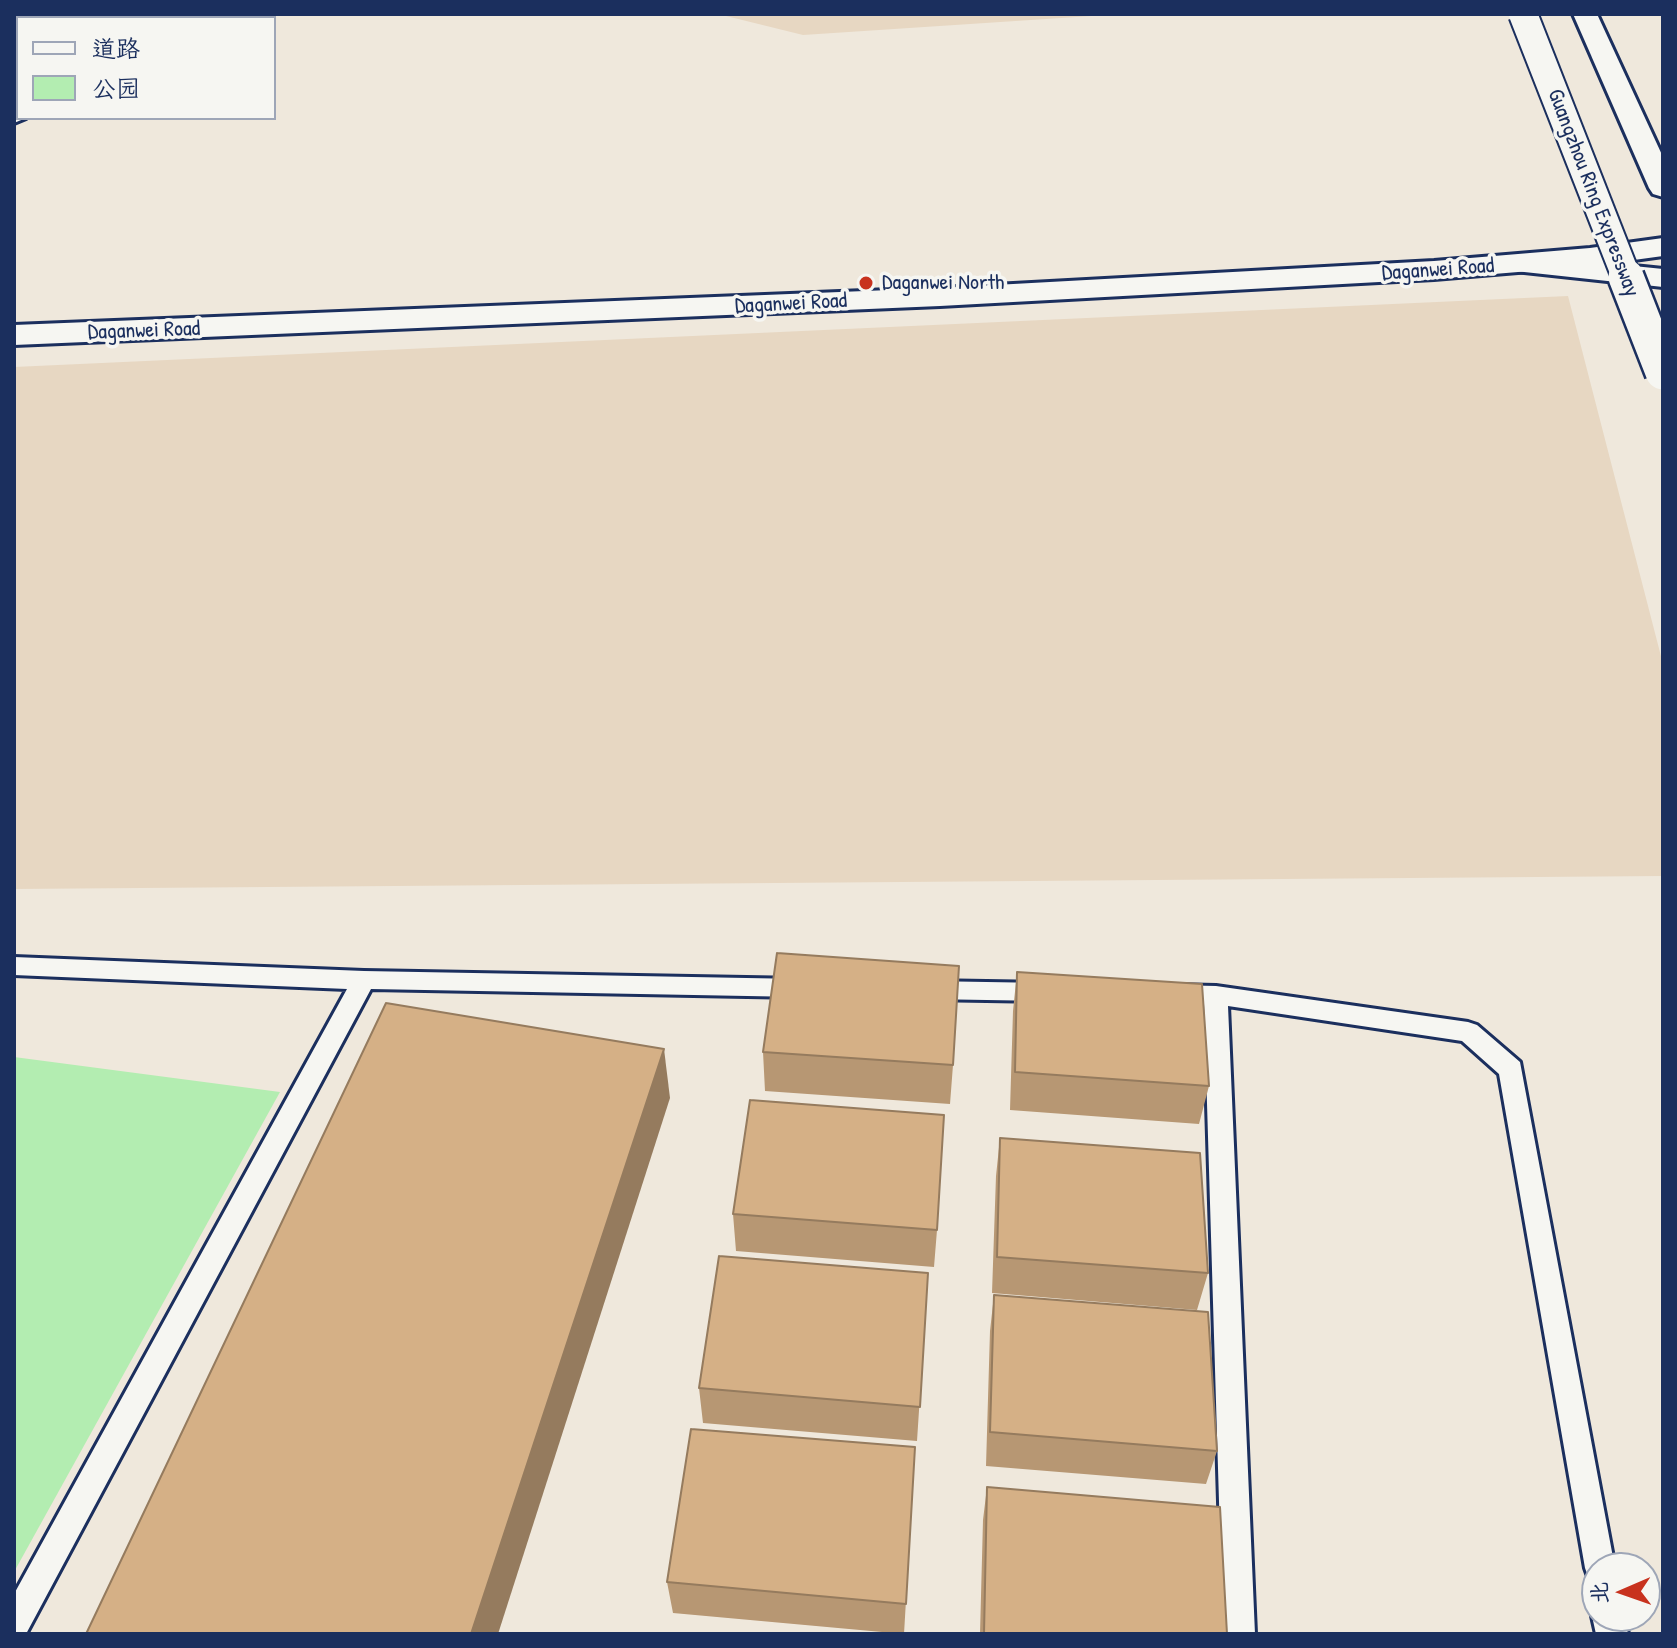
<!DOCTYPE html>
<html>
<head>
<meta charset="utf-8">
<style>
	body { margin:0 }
	#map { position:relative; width:1677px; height:1648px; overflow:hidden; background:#efe8dc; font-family:"Patrick Hand","LXGW WenKai TC",sans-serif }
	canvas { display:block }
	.frame { position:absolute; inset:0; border:16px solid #1b2f5e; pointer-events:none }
	.legend { position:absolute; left:16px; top:16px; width:260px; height:104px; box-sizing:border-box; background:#f6f6f2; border:2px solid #9ea6b7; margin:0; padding:10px 14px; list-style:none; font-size:24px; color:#1b2f5e }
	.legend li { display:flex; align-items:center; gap:16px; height:40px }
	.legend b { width:40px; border:2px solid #9ea6b7 }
	.north { position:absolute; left:1581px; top:1552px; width:80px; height:80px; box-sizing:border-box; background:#f6f6f2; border:2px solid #9ea6b7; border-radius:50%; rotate:268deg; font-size:22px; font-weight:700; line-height:32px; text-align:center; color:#1b2f5e }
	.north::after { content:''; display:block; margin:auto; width:28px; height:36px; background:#c8321e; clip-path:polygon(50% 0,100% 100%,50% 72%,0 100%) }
</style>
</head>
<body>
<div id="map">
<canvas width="1677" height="1648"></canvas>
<div class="frame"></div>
<ul class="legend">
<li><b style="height:10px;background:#f6f6f2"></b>道路</li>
<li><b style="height:22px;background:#b3edb1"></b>公园</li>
</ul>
<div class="north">北</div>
</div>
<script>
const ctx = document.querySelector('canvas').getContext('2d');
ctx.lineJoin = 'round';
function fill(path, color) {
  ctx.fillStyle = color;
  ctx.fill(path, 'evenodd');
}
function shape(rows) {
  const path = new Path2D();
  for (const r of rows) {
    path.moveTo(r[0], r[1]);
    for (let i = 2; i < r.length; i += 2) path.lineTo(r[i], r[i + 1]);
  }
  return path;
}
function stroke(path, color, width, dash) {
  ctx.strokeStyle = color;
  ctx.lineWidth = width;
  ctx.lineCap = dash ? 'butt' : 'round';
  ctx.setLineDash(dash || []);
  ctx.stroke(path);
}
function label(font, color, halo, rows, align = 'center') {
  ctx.font = font + ' "Patrick Hand",sans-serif';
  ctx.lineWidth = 7;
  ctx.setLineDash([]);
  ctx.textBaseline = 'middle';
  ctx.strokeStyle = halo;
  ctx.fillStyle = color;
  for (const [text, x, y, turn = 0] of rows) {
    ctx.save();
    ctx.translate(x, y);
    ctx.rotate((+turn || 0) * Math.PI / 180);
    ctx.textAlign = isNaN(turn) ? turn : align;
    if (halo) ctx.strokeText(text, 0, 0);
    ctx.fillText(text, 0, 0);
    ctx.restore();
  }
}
const built = shape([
	[718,14,1122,14,803,35],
	[1568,296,1663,664,1663,876,14,889,14,367]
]);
const green = shape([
	[14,1057,280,1092,14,1572]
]);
const lane = shape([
	[14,957,364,971,801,979,809,981,813,988,809,995,801,997,371,989,26,1634,14,1634,14,1594,347,989,14,975,14,957],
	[928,981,1045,983,1053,985,1057,992,1053,999,1045,1001,928,999,920,997,916,990,920,983,928,981],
	[1172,985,1216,986,1468,1022,1477,1025,1520,1062,1615,1568,1597,1568,1597,1582,1589,1579,1585,1568,1499,1074,1462,1041,1228,1006,1255,1634,1223,1634,1204,1004,1164,1001,1160,994,1164,987,1172,985],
	[1597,1605,1597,1616,1624,1616,1628,1634,1596,1634,1592,1616,1597,1605]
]);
const street = shape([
	[1526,255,1663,269,1663,287,1515,271,1511,264,1515,257,1526,255]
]);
const secondary = shape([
	[1663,238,1663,256,1590,266,1434,279,940,306,14,345,14,325,940,288,1434,261,1590,248,1663,238]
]);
const primary = shape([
	[91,14,117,14,115,18,89,18,91,14],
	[18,28,18,47,14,48,14,29,18,28],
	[18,103,18,118,26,118,14,123,14,104,18,103]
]);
const highway = shape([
	[1573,14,1597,14,1663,157,1663,197,1653,194,1649,188,1573,14]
]);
const highwayBridgeFar1 = shape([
	[1523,14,1627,279]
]);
const highwayBridge = shape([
	[1626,277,1663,372]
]);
const wall = shape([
	[1017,972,1209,1086,1199,1124,1010,1110,1013,1011],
	[763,1052,953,1065,950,1104,765,1091],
	[1000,1138,1208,1273,1197,1310,992,1293,996,1176],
	[733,1214,937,1230,934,1267,736,1251],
	[928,1273,917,1441,703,1423,699,1388],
	[994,1295,1217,1451,1206,1484,986,1466,990,1331],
	[915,1447,904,1634,673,1613,667,1582],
	[987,1487,1227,1634,980,1634,983,1520]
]);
const shadedWall = shape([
	[664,1049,670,1098,498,1634,471,1634]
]);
const building = shape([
	[777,953,959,966,953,1065,763,1052,777,953],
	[1017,972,1202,984,1209,1086,1015,1072,1017,972],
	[386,1003,664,1049,471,1634,86,1634,386,1003],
	[750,1100,944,1115,937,1230,733,1214,750,1100],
	[1000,1138,1200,1153,1208,1273,997,1257,1000,1138],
	[719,1256,928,1273,920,1407,699,1388,719,1256],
	[994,1295,1208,1312,1217,1451,990,1432,994,1295],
	[691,1429,915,1447,906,1604,667,1582,691,1429],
	[987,1487,1220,1507,1227,1634,984,1634,987,1487]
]);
const markers = [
	[866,283,8,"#c8321e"]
];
const farStreetnames = [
	["Guangzhou Ring Expressway",1593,193,69],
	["Daganwei Road",1438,270,-4],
	["Daganwei Road",791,304,-3],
	["Daganwei Road",144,331,-2]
];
const farPoinames = [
	["Daganwei North",882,283]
];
fill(built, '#e7d7c2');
fill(green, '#b3edb1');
stroke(lane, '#1b2f5e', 6);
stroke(street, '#1b2f5e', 6);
stroke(secondary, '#1b2f5e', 6);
stroke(primary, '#1b2f5e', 6);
stroke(highway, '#1b2f5e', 6);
fill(lane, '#f6f6f2');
fill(street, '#f6f6f2');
fill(secondary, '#f6f6f2');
fill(primary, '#f6f6f2');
fill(highway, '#f6f6f2');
stroke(highwayBridgeFar1, '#1b2f5e', 32, []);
stroke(highwayBridge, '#1b2f5e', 40, []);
stroke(highwayBridgeFar1, '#f6f6f2', 28);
stroke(highwayBridge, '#f6f6f2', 35);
fill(wall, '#b79773');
fill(shadedWall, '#957b5e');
fill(building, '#d5b086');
stroke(building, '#957b5e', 2);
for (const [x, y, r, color] of markers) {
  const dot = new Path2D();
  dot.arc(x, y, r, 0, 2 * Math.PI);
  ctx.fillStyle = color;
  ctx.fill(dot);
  stroke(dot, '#f6f6f2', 3);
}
label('22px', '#1b2f5e', '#f6f6f2', farStreetnames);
label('22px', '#1b2f5e', '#f6f6f2', farPoinames, 'left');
</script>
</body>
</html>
